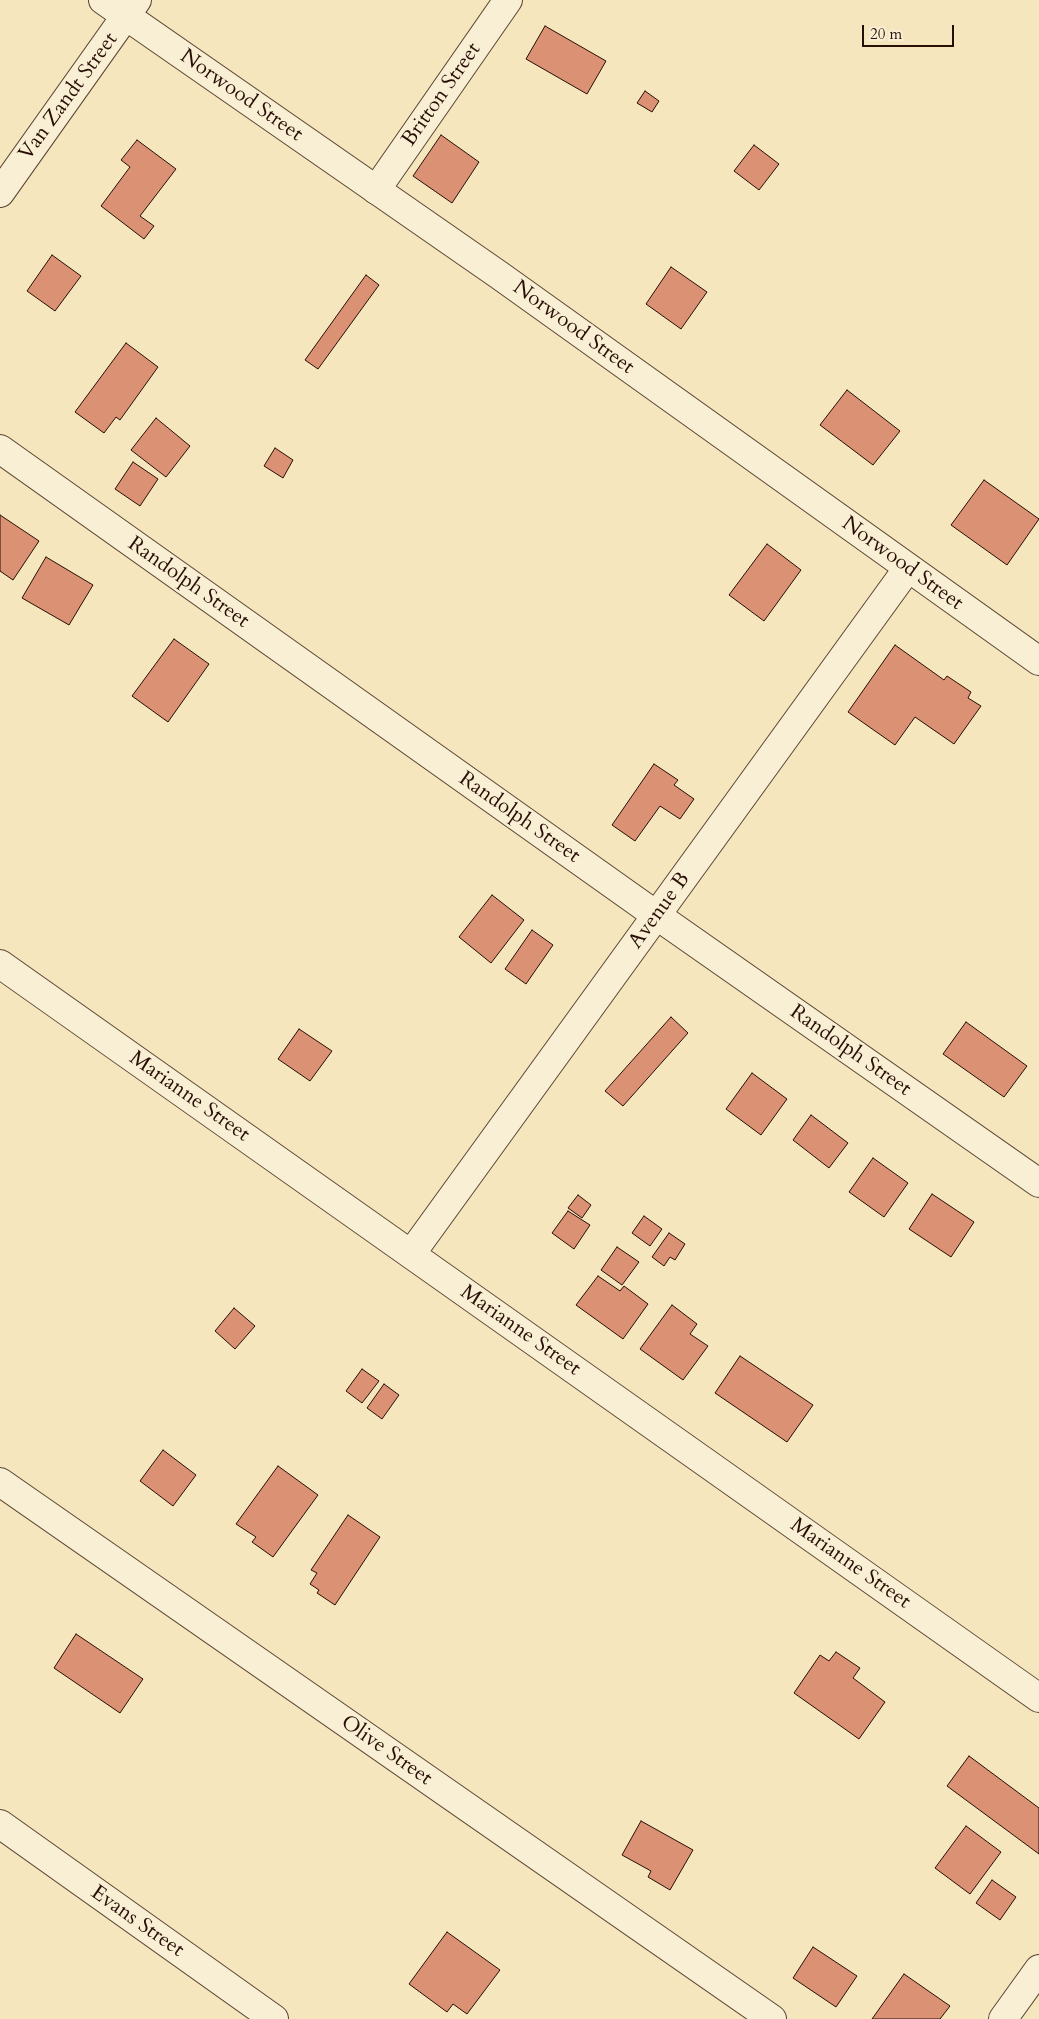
<!DOCTYPE html>
<html>
<head>
<meta charset="utf-8">
<style>
	body { margin:0 }
	#map { position:relative; width:1039px; height:2019px; overflow:hidden; background:#f5e6bd; font-family:Cardo,serif }
	canvas { display:block }
	.scale { position:absolute; left:862px; top:25px; width:92px; height:22px; box-sizing:border-box; border:2px solid #280e05; border-top:0; padding-left:6px; font-size:15px; line-height:18px; white-space:nowrap; color:#280e05; -webkit-text-stroke:4px #f8efd4; paint-order:stroke }
</style>
</head>
<body>
<div id="map">
<canvas width="1039" height="2019"></canvas>
<div class="scale">20 m</div>
</div>
<script>
const ctx = document.querySelector('canvas').getContext('2d');
ctx.lineJoin = 'round';
function fill(path, color) {
  ctx.fillStyle = color;
  ctx.fill(path, 'evenodd');
}
function shape(rows) {
  const path = new Path2D();
  for (const r of rows) {
    path.moveTo(r[0], r[1]);
    for (let i = 2; i < r.length; i += 2) path.lineTo(r[i], r[i + 1]);
  }
  return path;
}
function stroke(path, color, width, dash) {
  ctx.strokeStyle = color;
  ctx.lineWidth = width;
  ctx.lineCap = dash ? 'butt' : 'round';
  ctx.setLineDash(dash || []);
  ctx.stroke(path);
}
function label(font, color, halo, rows, align = 'center') {
  ctx.font = font + ' Cardo,serif';
  ctx.lineWidth = 4.5;
  ctx.setLineDash([]);
  ctx.textBaseline = 'middle';
  ctx.strokeStyle = halo;
  ctx.fillStyle = color;
  for (const [text, x, y, turn = 0] of rows) {
    ctx.save();
    ctx.translate(x, y);
    ctx.rotate((+turn || 0) * Math.PI / 180);
    ctx.textAlign = isNaN(turn) ? turn : align;
    if (halo) ctx.strokeText(text, 0, 0);
    ctx.fillText(text, 0, 0);
    ctx.restore();
  }
}
const building = shape([
	[545,26,606,61,587,94,526,59,545,26],
	[645,91,659,101,652,112,637,103,645,91],
	[441,135,479,162,452,203,413,176,441,135],
	[137,140,176,169,140,216,154,226,144,239,101,206,130,167,121,160,137,140],
	[754,145,779,164,759,190,734,171,754,145],
	[52,255,81,276,55,311,27,291,52,255],
	[671,267,707,292,681,329,646,304,671,267],
	[366,275,379,285,318,369,305,360,366,275],
	[126,343,158,367,120,420,116,417,104,433,75,412,126,343],
	[847,390,900,431,873,465,820,425,847,390],
	[156,418,190,446,166,477,131,450,156,418],
	[275,448,293,460,283,478,264,466,275,448],
	[133,462,158,479,140,506,115,489,133,462],
	[984,480,1039,519,1007,565,951,525,984,480],
	[0,515,39,541,13,580,0,571,0,515],
	[767,544,801,570,764,621,729,595,767,544],
	[46,557,93,585,69,625,22,598,46,557],
	[174,639,209,664,168,722,132,696,174,639],
	[895,645,944,680,947,676,971,692,968,698,981,706,954,744,915,717,895,745,848,712,895,645],
	[654,764,678,780,674,785,694,799,680,819,660,806,635,841,612,825,654,764],
	[492,895,524,920,491,963,459,937,492,895],
	[532,930,553,945,526,984,505,969,532,930],
	[671,1017,688,1033,623,1106,605,1091,671,1017],
	[966,1022,1027,1066,1004,1097,943,1054,966,1022],
	[299,1029,332,1051,310,1081,278,1059,299,1029],
	[752,1073,787,1099,761,1135,726,1109,752,1073],
	[811,1115,848,1143,829,1168,793,1140,811,1115],
	[873,1158,908,1183,884,1217,849,1192,873,1158],
	[932,1194,974,1222,951,1257,909,1229,932,1194],
	[578,1195,591,1205,582,1218,568,1208,578,1195],
	[568,1211,590,1225,574,1249,552,1233,568,1211],
	[644,1216,662,1229,650,1246,632,1233,644,1216],
	[669,1233,685,1244,675,1260,670,1257,664,1266,652,1257,669,1233],
	[617,1247,639,1262,622,1285,601,1270,617,1247],
	[598,1276,620,1291,624,1286,648,1304,623,1339,576,1305,598,1276],
	[672,1305,697,1324,690,1334,708,1346,683,1380,640,1349,672,1305],
	[234,1308,255,1326,235,1349,215,1331,234,1308],
	[740,1356,813,1405,787,1442,715,1393,740,1356],
	[362,1369,379,1381,362,1403,346,1391,362,1369],
	[384,1384,399,1395,382,1419,367,1408,384,1384],
	[163,1450,196,1475,173,1506,140,1481,163,1450],
	[278,1466,318,1495,273,1557,252,1542,256,1537,236,1524,278,1466],
	[348,1515,380,1537,335,1605,317,1593,319,1590,310,1584,317,1573,311,1570,348,1515],
	[76,1634,143,1679,120,1713,54,1668,76,1634],
	[836,1652,860,1668,853,1678,885,1702,859,1739,794,1693,820,1655,829,1661,836,1652],
	[969,1756,1039,1808,1039,1854,947,1786,969,1756],
	[641,1821,693,1850,670,1890,648,1877,651,1871,622,1855,641,1821],
	[966,1826,1001,1852,970,1894,935,1868,966,1826],
	[992,1880,1016,1897,1000,1920,976,1903,992,1880],
	[447,1932,500,1970,467,2014,453,2004,447,2012,409,1984,447,1932],
	[813,1947,857,1976,836,2007,793,1978,813,1947],
	[904,1974,950,2006,940,2019,872,2019,904,1974]
]);
const minor = shape([
	[376,190,508,0],
	[0,449,656,915,1039,1183],
	[0,964,1039,1698],
	[411,1254,908,568],
	[0,1482,772,2019],
	[0,1824,274,2019],
	[1003,2019,1039,1969]
]);
const tertiary = shape([
	[103,0,499,275,1039,661],
	[0,193,137,0]
]);
const streetNames = [
	["Britton Street",442,95,-55],
	["Norwood Street",241,96,35],
	["Van Zandt Street",69,97,-54],
	["Norwood Street",573,328,36],
	["Norwood Street",902,564,36],
	["Randolph Street",188,583,35],
	["Randolph Street",519,818,35],
	["Avenue B",660,911,-54],
	["Randolph Street",850,1051,35],
	["Marianne Street",189,1097,35],
	["Marianne Street",520,1331,35],
	["Marianne Street",850,1564,35],
	["Olive Street",386,1751,35],
	["Evans Street",137,1922,35]
];
fill(building, '#da9174');
stroke(building, '#280e05', 1);
stroke(minor, '#5b4433', 30);
stroke(tertiary, '#5b4433', 30);
stroke(minor, '#f8efd4', 28);
stroke(tertiary, '#f8efd4', 28);
label('21px', '#280e05', '#f8efd4', streetNames);
</script>
</body>
</html>
